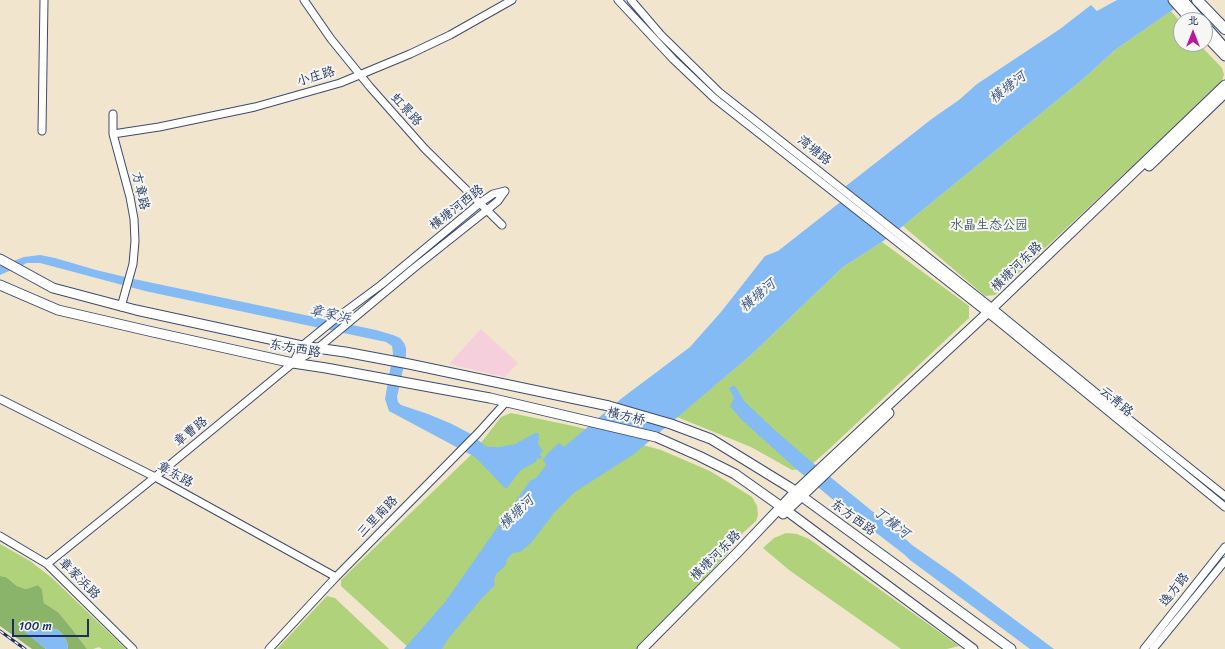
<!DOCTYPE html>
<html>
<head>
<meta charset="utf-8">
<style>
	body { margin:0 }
	#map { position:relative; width:1225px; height:649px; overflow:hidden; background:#f2e5cd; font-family:Sriracha,"LXGW WenKai TC",sans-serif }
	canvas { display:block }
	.north { position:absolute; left:1173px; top:12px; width:40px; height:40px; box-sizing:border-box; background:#f6f6f2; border:1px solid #9ea6b7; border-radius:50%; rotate:0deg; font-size:11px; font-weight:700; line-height:16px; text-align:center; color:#1b2f5e }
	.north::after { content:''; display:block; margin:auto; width:14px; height:18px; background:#b5179e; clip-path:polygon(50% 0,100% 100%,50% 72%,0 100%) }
	.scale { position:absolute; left:12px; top:619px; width:77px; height:18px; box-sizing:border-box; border:2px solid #1b2f5e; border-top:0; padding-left:5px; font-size:12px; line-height:14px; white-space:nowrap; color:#1b2f5e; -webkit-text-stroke:3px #f6f6f2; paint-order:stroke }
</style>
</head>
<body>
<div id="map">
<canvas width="1225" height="649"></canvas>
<div class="north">北</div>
<div class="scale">100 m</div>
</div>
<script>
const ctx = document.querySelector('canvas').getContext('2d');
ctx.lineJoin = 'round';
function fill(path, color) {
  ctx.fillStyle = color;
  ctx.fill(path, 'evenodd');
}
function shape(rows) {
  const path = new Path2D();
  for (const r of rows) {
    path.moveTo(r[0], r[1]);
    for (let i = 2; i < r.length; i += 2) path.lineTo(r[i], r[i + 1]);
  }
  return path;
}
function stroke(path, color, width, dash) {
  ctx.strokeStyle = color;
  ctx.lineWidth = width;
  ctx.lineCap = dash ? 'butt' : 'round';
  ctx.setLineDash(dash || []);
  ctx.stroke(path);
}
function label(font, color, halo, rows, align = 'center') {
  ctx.font = font + ' Sriracha,"LXGW WenKai TC",sans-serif';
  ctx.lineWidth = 4;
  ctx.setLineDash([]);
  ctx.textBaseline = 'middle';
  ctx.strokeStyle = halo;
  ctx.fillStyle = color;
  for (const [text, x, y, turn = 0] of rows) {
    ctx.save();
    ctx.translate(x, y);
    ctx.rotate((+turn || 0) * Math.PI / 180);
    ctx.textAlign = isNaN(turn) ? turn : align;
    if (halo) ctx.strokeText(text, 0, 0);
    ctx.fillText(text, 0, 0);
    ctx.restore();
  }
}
const built = shape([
	[481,329,518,363,505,377,449,364]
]);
const green = shape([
	[1171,11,1181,23,1181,44,1199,44,1222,68,1224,75,1221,83,995,295,985,296,903,226,1082,80,1115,50],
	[882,242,969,306,969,318,827,451,809,467,802,469,792,470,751,447,677,417,751,355,843,267],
	[511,413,578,427,661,450,710,471,752,497,757,506,758,515,756,521,735,540,727,554,640,649,410,649,341,586,341,580,473,453,501,417],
	[786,533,797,534,809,539,959,646,947,649,901,649,789,570,763,548,774,538],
	[0,544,30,561,52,578,126,649,102,649,99,647,93,649,87,649,72,629,58,612,44,603,42,589,38,585,26,589,17,586,6,577,0,576],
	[327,596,335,598,389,649,277,649]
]);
const forest = shape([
	[0,576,6,577,17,586,26,589,38,585,42,589,44,603,58,612,72,629,87,649,68,649,67,642,63,635,57,629,43,628,34,623,23,630,46,649,32,649,0,626]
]);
const water = shape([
	[1117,0,1187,0,1115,50,1082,80,903,226,882,242,843,267,751,355,634,454,575,492,554,513,531,543,520,552,513,553,507,559,506,565,496,574,494,580,495,585,482,598,448,639,442,649,404,649,445,602,530,481,537,477,546,465,543,460,548,453,559,443,564,447,622,398,690,347,721,312,765,256,778,251,843,200,846,186,933,118,959,100,977,84,1060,29,1091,5,1097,11],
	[40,255,55,258,96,270,134,279,376,330,393,335,400,338,404,343,406,348,406,356,397,397,398,402,401,405,428,414,452,424,469,433,487,447,500,447,515,444,535,433,538,433,539,438,538,444,543,451,539,454,542,457,541,459,537,458,536,462,521,470,506,489,475,457,389,411,385,399,393,353,392,346,386,342,145,291,40,263,27,263,0,275,0,266,24,257],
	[733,386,735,386,745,402,777,432,807,458,899,533,912,545,955,575,1054,649,1030,649,910,560,905,555,831,498,795,468,742,420,730,406,734,398,729,388],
	[29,623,34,623,43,628,57,629,63,635,67,642,68,649,46,649,22,630,22,628,24,625]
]);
const minor = shape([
	[304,0,331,39,370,87,425,149,502,225],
	[618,0,673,59,714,98,999,322,1225,507],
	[631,0,661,35,719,92,996,311,1106,401,1225,496],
	[113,114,113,134,130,197,134,219,135,241,133,264,121,307],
	[42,131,44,0],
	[113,134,159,127,255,107,340,83,410,54,450,35,512,0],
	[293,363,302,346,335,319,381,285,480,203,493,194,505,191],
	[0,399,155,477,336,577],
	[0,536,47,564,133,649],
	[47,564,155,477,293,363,318,348,414,268,487,210,498,201,505,191],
	[269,649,336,577,478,433,506,402],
	[1144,649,1225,547],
	[1153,649,1225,561]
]);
const major = shape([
	[1173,0,1191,20],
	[1205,35,1225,56],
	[1149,166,1225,93],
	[0,259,53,288,136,310,302,346,345,352,409,364,609,406,671,424,711,439,789,487,1011,649],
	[0,285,58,310,153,332,293,363,326,368,490,398,656,437,699,456,735,474,783,508,973,649],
	[783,514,889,413],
	[642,649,737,553,795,492,982,318,1225,85]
]);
const highway = shape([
	[1182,0,1200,20],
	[1197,0,1225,29],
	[1205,26,1225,49]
]);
const rail = shape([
	[0,631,25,649]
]);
const streetNames = [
	["小庄路",316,77,-17],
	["虹景路",406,110,48],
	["湾塘路",814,151,38],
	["方章路",140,191,77],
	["横塘河西路",457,208,-38],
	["横塘河东路",1017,267,-44],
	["东方西路",295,349,10],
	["云青路",1116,402,40],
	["横方桥",626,417,13],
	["章曹路",191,432,-39],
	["章东路",175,475,29],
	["三里南路",378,517,-46],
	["东方西路",853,518,36],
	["横塘河东路",716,556,-45],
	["章家浜路",79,579,45],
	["逸方路",1175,590,-52]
];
const parkNames = [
	["水晶生态公园",989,226]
];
const waterNames = [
	["横塘河",1008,88,-38],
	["横塘河",758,296,-40],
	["章家浜",330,315,13],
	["横塘河",517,513,-44],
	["丁横河",891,523,38]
];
fill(built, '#f5cfdb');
fill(green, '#afd27b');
fill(forest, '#8bb46b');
fill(water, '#85bbf4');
stroke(minor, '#3b4a6f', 9);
stroke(major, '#3b4a6f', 11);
stroke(highway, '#3b4a6f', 12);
stroke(minor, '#fff', 7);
stroke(major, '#fff', 9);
stroke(highway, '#fff', 10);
stroke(rail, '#1b2f5e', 3);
stroke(rail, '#f6f6f2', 1.5, [4.5]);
label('13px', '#1b2f5e', '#f6f6f2', streetNames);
label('13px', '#405865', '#f6f6f2', parkNames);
label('italic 14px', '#365284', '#f6f6f2', waterNames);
</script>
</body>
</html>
